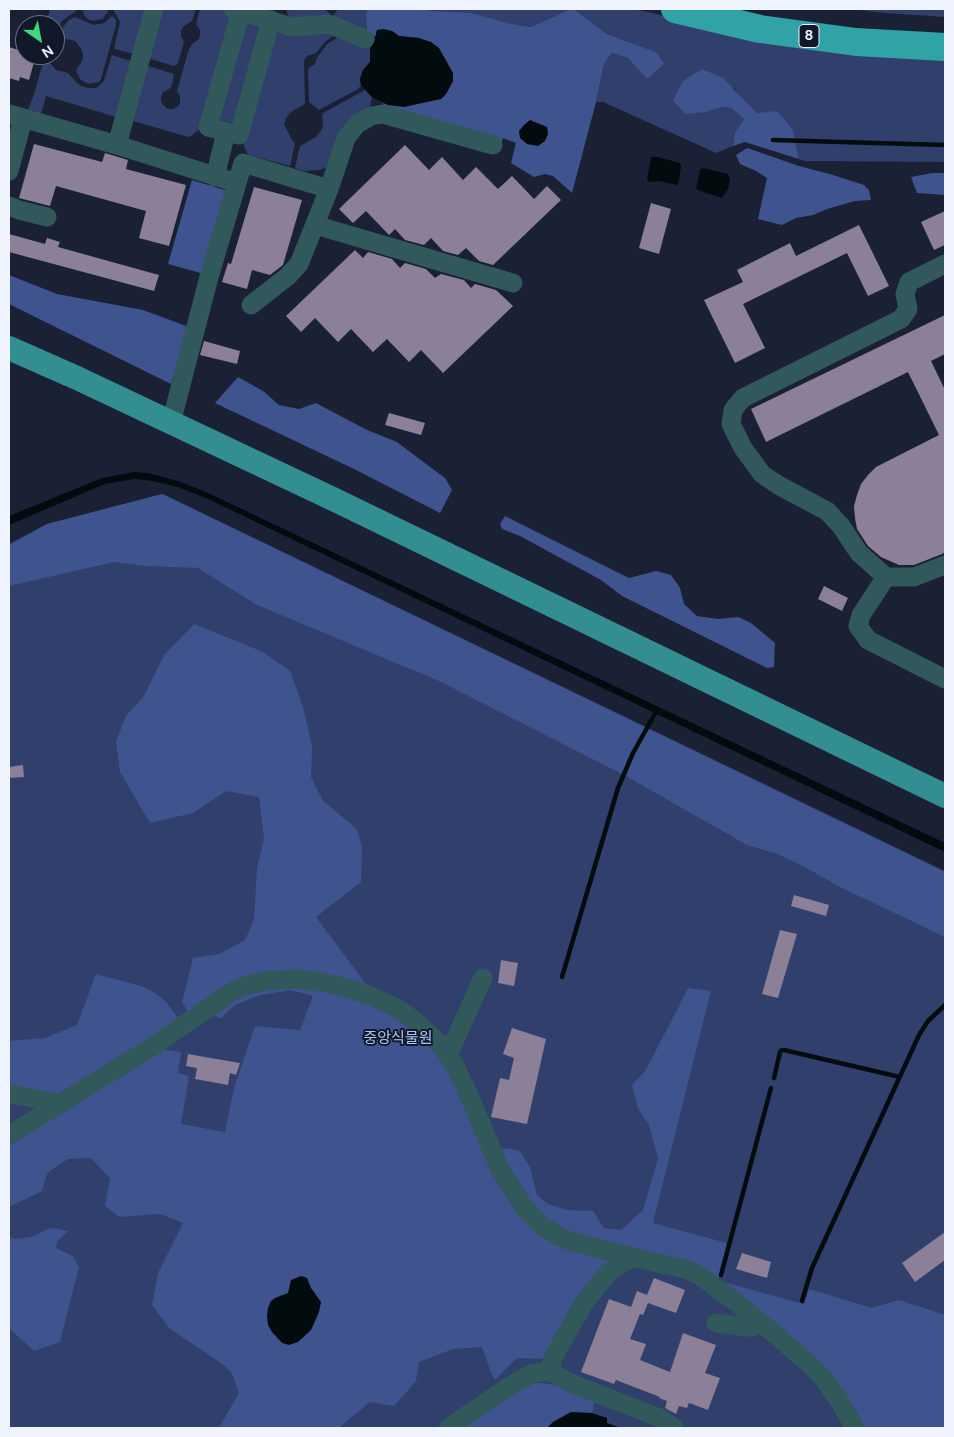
<!DOCTYPE html>
<html>
<head>
<meta charset="utf-8">
<style>
	body { margin:0 }
	#map { position:relative; width:954px; height:1437px; overflow:hidden; background:#1a2134; font-family:"DM Sans",sans-serif }
	canvas { display:block }
	.frame { position:absolute; inset:0; border:10px solid #f0f4fe; pointer-events:none }
	.north { position:absolute; left:15px; top:15px; width:50px; height:50px; box-sizing:border-box; background:#11182a; border:1px solid #6a707f; border-radius:50%; rotate:147deg; font-size:14px; font-weight:700; line-height:20px; text-align:center; color:#f0f4fe }
	.north::after { content:''; display:block; margin:auto; width:18px; height:22px; background:#3cd77e; clip-path:polygon(50% 0,100% 100%,50% 72%,0 100%) }
</style>
</head>
<body>
<div id="map">
<canvas width="954" height="1437"></canvas>
<div class="frame"></div>
<div class="north">N</div>
</div>
<script>
const ctx = document.querySelector('canvas').getContext('2d');
ctx.lineJoin = 'round';
function fill(path, color) {
  ctx.fillStyle = color;
  ctx.fill(path, 'evenodd');
}
function shape(rows) {
  const path = new Path2D();
  for (const r of rows) {
    path.moveTo(r[0], r[1]);
    for (let i = 2; i < r.length; i += 2) path.lineTo(r[i], r[i + 1]);
  }
  return path;
}
function stroke(path, color, width, dash) {
  ctx.strokeStyle = color;
  ctx.lineWidth = width;
  ctx.lineCap = dash ? 'butt' : 'round';
  ctx.setLineDash(dash || []);
  ctx.stroke(path);
}
function label(font, color, halo, rows, align = 'center') {
  ctx.font = font + ' "DM Sans","Noto Sans KR",sans-serif';
  ctx.lineWidth = 4;
  ctx.setLineDash([]);
  ctx.textBaseline = 'middle';
  ctx.strokeStyle = halo;
  ctx.fillStyle = color;
  for (const [text, x, y, turn = 0] of rows) {
    ctx.save();
    ctx.translate(x, y);
    ctx.rotate((+turn || 0) * Math.PI / 180);
    ctx.textAlign = isNaN(turn) ? turn : align;
    if (halo) ctx.strokeText(text, 0, 0);
    ctx.fillText(text, 0, 0);
    ctx.restore();
  }
}
const green = shape([
	[50,9,77,9,76,11,62,21,59,26,55,41,55,25,46,25],
	[82,9,109,9,108,11,103,19,92,21,88,19,84,15],
	[113,9,147,9,134,54,114,49,120,22],
	[161,9,196,9,192,21,184,26,181,30,181,36,184,42,178,63,174,66,147,58],
	[200,9,223,9,235,12,203,126,191,136,188,137,133,121,145,65,174,74,172,86,169,89,163,92,161,96,161,101,163,105,168,109,173,109,177,107,180,104,180,96,177,91,188,52,192,44,199,39,200,35,200,30,196,24],
	[286,9,324,9,333,16,338,9,367,9,366,15,367,33,303,23,289,17],
	[426,9,570,9,531,27,431,11],
	[574,9,635,9,766,40,945,59,945,162,805,161,799,159,793,130,757,113,744,101,734,88,706,112,722,107,731,108,744,119,735,132,733,146,716,153,603,102,596,102,604,64,612,53,628,58,647,78,656,52,607,34],
	[850,9,945,9,945,17,885,13],
	[112,16,116,20,116,25,101,79,99,82,88,84,80,79,76,70,82,61,83,55,82,50,75,41,62,38,61,36,63,27,69,20,75,17,94,25,104,23],
	[243,17,264,21,237,124,214,119],
	[273,23,339,32,325,42,316,53,307,56,304,60,305,104,291,112,286,118,284,124,291,138,295,144,290,166,249,155,247,153,242,141],
	[343,34,371,44,370,52,370,62,363,70,360,79,361,85,358,89,319,110,309,102,308,71,309,68,315,64,317,58,327,44],
	[45,55,49,55,50,63,56,70,68,73,77,83,81,86,88,88,96,88,100,85,104,81,112,55,131,61,116,117,46,96,41,114,27,113,35,91],
	[365,90,372,97,370,106,326,168,319,170,304,171,295,168,300,146,316,137,321,131,323,126,322,115,323,113],
	[163,494,945,871,945,1428,9,1428,9,544,47,524]
]);
const forest = shape([
	[367,9,426,9,431,11,471,13,507,23,531,27,570,9,574,9,607,34,656,52,664,64,647,79,628,58,612,53,604,64,596,102,572,193,553,176,545,174,534,177,511,163,516,143,503,138,501,144,383,112,383,103,388,105,441,99,446,94,453,81,419,38,399,36,392,31,377,30,376,36,367,33,366,15],
	[702,69,723,78,757,113,777,111,793,130,799,159,745,142,733,146,735,132,744,119,731,108,722,107,706,112,685,114,673,100,683,81],
	[747,148,799,166,833,175,864,185,869,190,871,200,855,201,827,209,813,215,796,218,782,225,758,219,767,178,756,171,740,164,736,155],
	[932,173,945,173,945,195,917,193,911,177],
	[192,180,228,191,204,274,168,264],
	[9,275,57,294,143,310,189,327,171,384,9,304],
	[238,377,263,391,279,405,299,409,316,403,367,430,397,442,445,478,452,490,440,513,354,469,215,403],
	[162,494,945,872,945,937,842,888,801,865,777,854,747,845,624,775,439,681,257,605,198,568,146,566,114,562,9,586,9,545,47,524],
	[505,516,629,578,656,571,671,575,680,588,684,604,697,616,718,619,738,617,751,623,775,643,774,667,767,668,622,596,601,580,520,536,502,529,500,524],
	[194,624,263,652,290,671,303,707,312,746,311,777,323,801,357,829,362,847,361,882,316,917,366,984,295,976,190,1015,182,1002,193,958,219,954,245,940,254,919,257,868,264,839,259,797,226,791,193,813,150,823,120,772,116,741,126,716,144,696,164,655],
	[96,974,141,986,155,993,166,1002,181,1022,60,1097,9,1090,9,1041,45,1038,77,1025],
	[294,983,383,1005,440,1047,520,1209,615,1257,546,1359,517,1358,495,1380,490,1370,482,1347,453,1349,419,1362,416,1381,394,1406,370,1402,339,1428,219,1428,239,1393,232,1373,221,1363,169,1328,152,1305,158,1273,183,1223,160,1214,119,1217,105,1206,110,1179,91,1158,68,1159,47,1173,42,1191,9,1207,9,1138,158,1049,181,1052,178,1073,189,1076,181,1124,225,1132,234,1088,255,1026,300,1030,313,996,291,990,260,995,235,1005,221,1018,206,1014,236,994],
	[688,988,711,991,653,1223,727,1243,719,1278,570,1236,535,1214,500,1152,503,1149,507,1148,520,1151,530,1167,537,1195,548,1204,567,1210,593,1211,604,1228,621,1230,643,1210,658,1158,649,1125,638,1109,632,1085,646,1070],
	[54,1228,68,1231,57,1242,56,1248,73,1256,79,1267,60,1342,34,1351,9,1328,9,1236,15,1239,31,1237,48,1229],
	[723,1282,804,1304,809,1289,872,1308,899,1300,945,1315,945,1428,859,1428],
	[538,1383,552,1384,595,1400,592,1413,571,1412,553,1422,547,1428,454,1428,521,1386]
]);
const water = shape([
	[384,29,392,31,399,36,419,38,431,42,439,48,453,73,453,81,446,94,441,99,404,107,388,105,372,97,361,85,360,79,363,70,370,62,370,52,371,44,375,39,377,30],
	[530,120,547,127,548,134,545,141,538,146,527,144,520,138,519,131,524,125],
	[651,157,658,157,680,163,681,166,679,181,677,185,659,181,650,182,647,180],
	[703,168,728,174,730,179,728,189,722,198,697,190,696,188,700,170],
	[133,472,148,473,178,481,206,492,945,843,945,852,208,499,178,487,153,481,134,479,105,484,9,525,9,516,102,478],
	[301,1276,307,1278,311,1288,321,1302,319,1312,311,1330,298,1342,289,1345,282,1343,272,1332,268,1325,267,1316,268,1308,271,1301,275,1298,288,1293,291,1280],
	[571,1412,592,1413,607,1418,607,1423,621,1428,547,1428,553,1422]
]);
const stream = shape([
	[773,140,945,145],
	[562,977,618,788,633,753,657,710],
	[774,1078,780,1052,782,1050,784,1050,900,1077],
	[721,1275,771,1088],
	[802,1301,812,1268,919,1035,928,1021,945,1005]
]);
const building = shape([
	[9,47,25,52,25,55,36,55,29,80,20,77,19,81,9,78],
	[34,144,102,162,105,153,128,160,126,169,186,185,169,246,139,238,146,211,56,186,50,206,19,198],
	[405,145,429,170,442,157,463,180,476,167,498,189,512,176,534,199,547,186,561,200,493,265,479,261,466,248,458,255,443,251,431,238,424,245,405,240,395,229,389,235,366,211,353,223,339,209],
	[254,187,302,200,283,265,270,275,252,270,247,289,222,282,228,263,231,264],
	[651,203,671,209,659,254,639,248],
	[945,211,945,245,934,250,921,222],
	[859,225,889,286,868,296,847,253,743,304,765,348,735,363,704,300,743,282,737,270,790,243,796,256],
	[9,234,45,244,47,238,60,242,58,247,159,275,154,291,9,252],
	[355,250,363,258,368,252,392,259,400,268,405,263,426,269,435,278,441,274,464,280,471,288,475,284,496,290,513,306,443,373,421,350,409,362,387,339,373,352,351,329,338,342,315,318,301,332,286,316],
	[945,315,945,354,931,361,945,390,945,552,942,554,914,565,899,565,881,557,868,546,857,529,855,518,854,506,857,495,861,484,868,475,876,467,939,435,908,372,766,442,751,409],
	[204,341,240,351,237,364,200,355],
	[389,413,425,423,421,435,385,425],
	[824,586,848,598,842,611,818,599],
	[23,765,24,777,9,778,9,767],
	[794,895,829,905,826,916,791,906],
	[780,930,797,934,778,998,762,994],
	[501,960,518,963,514,986,498,983],
	[512,1028,546,1039,527,1124,491,1117,500,1078,509,1080,514,1058,503,1054],
	[188,1054,205,1057,240,1063,236,1075,230,1073,228,1085,195,1079,197,1068,186,1066],
	[945,1232,945,1260,915,1282,902,1263],
	[742,1253,771,1262,767,1278,736,1269],
	[654,1278,685,1290,676,1313,648,1303,643,1315,640,1314,630,1339,646,1344,640,1360,670,1372,683,1333,716,1345,705,1373,720,1378,708,1410,689,1403,687,1408,679,1406,676,1414,665,1408,667,1401,659,1398,660,1397,616,1380,614,1384,581,1372,609,1299,631,1307,637,1291,647,1295]
]);
const minor = shape([
	[233,9,292,27,329,24,365,39],
	[241,11,208,127,239,135,271,20],
	[9,114,117,145,237,183],
	[117,145,154,9],
	[9,171,23,119],
	[215,177,226,132],
	[329,189,346,138,357,124,371,116,383,114,493,145],
	[9,206,19,210,47,217],
	[315,225,513,283],
	[945,264,909,282,905,294,908,309,901,319,743,398,733,410,731,424,743,448,762,474,778,485,827,511,841,526,859,553,886,577,914,577,945,565],
	[171,423,209,277,243,163,329,189,299,264,288,276,251,305],
	[886,577,861,615,858,626,868,640,945,679],
	[448,1055,483,978],
	[9,1094,60,1103],
	[9,1135,155,1045,233,991,245,986,266,981,295,979,321,982,348,988,371,996,399,1009,415,1021,441,1045,454,1064,468,1093,500,1169,523,1206,543,1227,558,1236,570,1241,632,1257,685,1269,699,1275,737,1303,778,1337,809,1364,823,1378,837,1397,855,1428],
	[716,1323,745,1327,752,1327,761,1323],
	[549,1371,573,1384,660,1418,674,1428],
	[448,1428,508,1387,531,1374,549,1371,554,1356,584,1303,608,1273,632,1257]
]);
const major = shape([
	[9,348,77,378,333,499,945,796]
]);
const highway = shape([
	[675,9,760,29,856,42,945,47]
]);
const shields = [
	[809,36,20]
];
const shieldNames = [
	["8",809,36]
];
const parkNames = [
	["중앙식물원",398,1039]
];
fill(green, '#303f6b');
fill(forest, '#3f538e');
fill(water, '#020c0e');
stroke(stream, '#020c0e', 4.5);
fill(building, '#8b8097');
stroke(minor, '#31585a', 19);
stroke(major, '#338e91', 24);
stroke(highway, '#30a3a7', 28);
for (const [x, y, w] of shields) {
  const box = new Path2D();
  box.roundRect(x - w / 2, y - 11.5, w, 23, 4);
  ctx.fillStyle = '#11182a';
  ctx.fill(box);
  stroke(box, '#f0f4fe', 1);
}
label('bold 14px', '#f0f4fe', null, shieldNames);
label('15px', '#afc4f8', '#11182a', parkNames);
</script>
</body>
</html>
